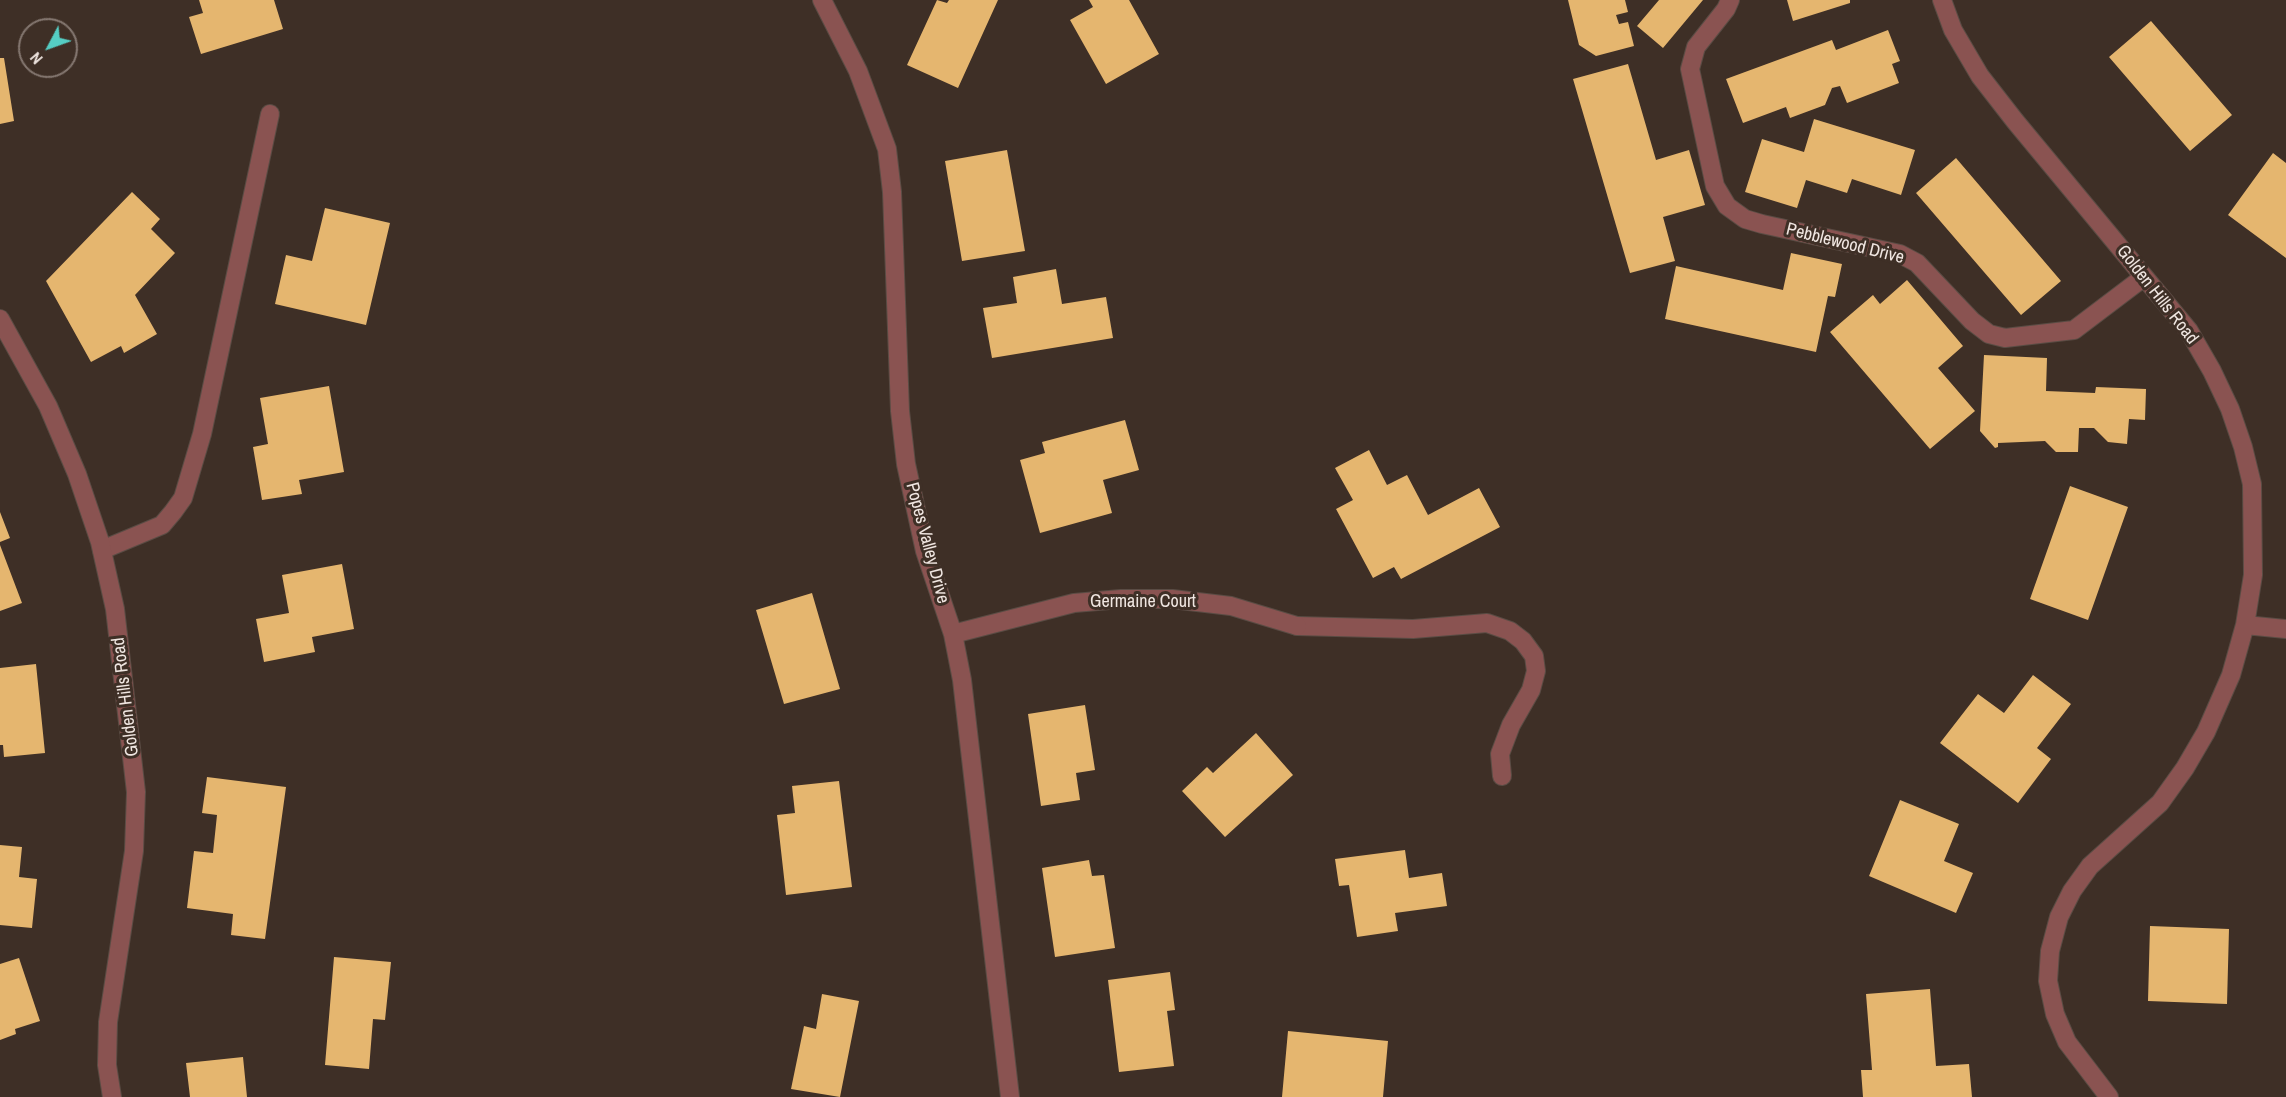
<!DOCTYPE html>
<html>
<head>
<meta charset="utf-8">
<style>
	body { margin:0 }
	#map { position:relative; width:2286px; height:1097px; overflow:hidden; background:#3e2f26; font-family:"Archivo Narrow",sans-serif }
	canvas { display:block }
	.north { position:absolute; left:18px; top:18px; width:60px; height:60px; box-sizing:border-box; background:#3e2f26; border:2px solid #857871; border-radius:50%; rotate:229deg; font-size:16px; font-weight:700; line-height:24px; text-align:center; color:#f0e6e1 }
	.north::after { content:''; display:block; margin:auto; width:21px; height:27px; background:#55cec4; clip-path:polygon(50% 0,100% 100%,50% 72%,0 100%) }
</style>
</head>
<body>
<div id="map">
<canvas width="2286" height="1097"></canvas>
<div class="north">N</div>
</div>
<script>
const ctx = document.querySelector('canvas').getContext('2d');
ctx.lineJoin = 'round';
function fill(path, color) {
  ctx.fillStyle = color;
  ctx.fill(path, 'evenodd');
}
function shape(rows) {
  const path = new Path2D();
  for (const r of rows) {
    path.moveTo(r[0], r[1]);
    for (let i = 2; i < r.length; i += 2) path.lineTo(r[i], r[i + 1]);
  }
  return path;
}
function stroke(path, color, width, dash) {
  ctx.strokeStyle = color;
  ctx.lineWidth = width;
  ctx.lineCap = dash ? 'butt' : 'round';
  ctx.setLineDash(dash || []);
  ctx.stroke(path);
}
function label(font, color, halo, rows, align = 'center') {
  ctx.font = font + ' "Archivo Narrow",sans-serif';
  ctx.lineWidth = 6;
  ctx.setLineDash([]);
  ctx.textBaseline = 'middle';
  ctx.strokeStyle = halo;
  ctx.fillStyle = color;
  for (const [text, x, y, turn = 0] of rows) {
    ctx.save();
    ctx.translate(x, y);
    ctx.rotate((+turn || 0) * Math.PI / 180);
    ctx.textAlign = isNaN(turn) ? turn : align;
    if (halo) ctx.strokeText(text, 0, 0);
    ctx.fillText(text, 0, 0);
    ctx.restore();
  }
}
const building = shape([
	[199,0,274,0,283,29,201,54,189,17,203,13],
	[937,0,947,3,949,0,998,0,958,88,907,65],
	[1089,0,1129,0,1159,54,1106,84,1070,20,1093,7],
	[1568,0,1625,0,1628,12,1616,15,1619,24,1628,22,1634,46,1596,56,1579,45],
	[1659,0,1703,0,1663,48,1637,26],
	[1787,0,1850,0,1850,3,1793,21],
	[2151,21,2232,115,2190,151,2109,57],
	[1888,30,1900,61,1892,64,1899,83,1847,103,1840,86,1832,88,1825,105,1790,118,1786,107,1743,123,1726,79,1832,40,1836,50],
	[0,58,4,58,14,121,0,124],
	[1628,64,1656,160,1689,150,1705,205,1663,217,1675,261,1630,273,1573,79],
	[1814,119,1915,150,1901,195,1852,179,1847,193,1806,180,1797,208,1745,192,1762,139,1804,152],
	[1007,150,1025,251,962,261,945,161],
	[2273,153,2286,163,2286,258,2228,215],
	[1956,158,2061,281,2021,315,1916,193],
	[132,192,160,219,151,229,175,253,135,295,157,334,124,353,121,346,91,362,46,281],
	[325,208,390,223,366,325,275,304,286,255,312,261],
	[1791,253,1842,264,1835,297,1828,296,1816,352,1665,319,1676,266,1783,290],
	[1056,269,1062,304,1106,297,1113,338,992,358,983,308,1017,303,1013,277],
	[1907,280,1963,346,1938,368,1975,411,1930,449,1830,332,1873,295,1880,304],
	[1984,355,2047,358,2046,391,2095,393,2096,387,2146,389,2145,420,2129,419,2127,444,2108,442,2094,428,2079,428,2078,452,2056,452,2045,441,1998,443,1998,447,1995,448,1980,431],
	[329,386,344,472,299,480,302,494,262,500,253,447,268,444,260,398],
	[1125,420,1139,470,1103,480,1112,513,1040,533,1020,460,1045,453,1042,442],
	[1369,450,1387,485,1407,475,1428,515,1479,488,1500,527,1401,579,1394,567,1373,578,1336,509,1353,500,1335,468],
	[2070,486,2128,507,2088,620,2030,599],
	[0,512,10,538,0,542],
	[0,545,22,603,0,611],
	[342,564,354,629,312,637,315,652,264,662,256,619,289,613,282,575],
	[812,593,840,689,784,704,756,610],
	[36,664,45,753,4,757,3,745,0,745,0,668],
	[2033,675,2071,704,2037,748,2051,759,2018,803,1940,743,1978,694,2004,713],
	[1085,705,1095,770,1076,773,1080,800,1041,806,1028,714],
	[1256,733,1293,775,1225,837,1182,791,1207,767,1213,773],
	[207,777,286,787,265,939,231,935,233,914,187,908,194,851,213,853,217,815,202,813],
	[839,781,852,887,786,895,777,815,795,813,792,786],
	[1900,800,1959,824,1944,861,1973,873,1956,913,1869,876],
	[0,845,22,847,19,877,37,879,32,928,0,925],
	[1405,850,1409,878,1442,873,1447,906,1395,913,1398,931,1357,937,1349,885,1339,886,1335,859],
	[1089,860,1092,876,1104,875,1115,948,1055,957,1042,868],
	[2150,926,2229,929,2227,1004,2148,1001],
	[334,957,391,962,385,1020,373,1019,369,1069,325,1065],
	[19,958,40,1021,15,1029,16,1034,0,1040,0,964],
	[1170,972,1175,1010,1167,1011,1174,1066,1119,1072,1108,980],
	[1930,989,1936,1066,1969,1064,1972,1097,1863,1097,1861,1070,1872,1070,1866,994],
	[822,994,859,1001,840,1097,791,1089,804,1026,816,1029],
	[1288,1031,1388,1041,1383,1097,1282,1097],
	[243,1057,247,1097,190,1097,186,1063]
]);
const lane = shape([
	[102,550,162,525,173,512,183,498,202,434,270,114],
	[1297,626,1413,629,1487,623,1510,631,1523,641,1534,656,1536,671,1531,690,1511,725,1500,754,1502,776]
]);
const street = shape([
	[822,0,858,71,887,149,892,192,900,411,906,464,925,551,953,634,962,680,1010,1097],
	[1730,0,1726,9,1696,47,1690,69,1715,186,1727,206,1745,219,1762,224,1900,254,1917,263,1972,321,1989,334,2005,338,2074,330,2144,277],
	[1942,0,1953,30,1980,76,2015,121,2189,331,2212,371,2230,409,2243,447,2252,484,2253,575,2245,625,2231,675,2206,732,2185,768,2160,803,2090,866,2072,891,2059,917,2050,951,2048,981,2055,1014,2067,1042,2109,1097],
	[0,319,48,406,77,474,100,542,115,609,136,792,134,851,108,1022,107,1065,112,1097],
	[2245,625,2286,629],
	[953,634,1074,603,1121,599,1172,599,1231,606,1297,626]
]);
const streetNames = [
	["Pebblewood Drive",1845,244,14],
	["Golden Hills Road",2157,295,52],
	["Popes Valley Drive",927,543,75],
	["Germaine Court",1143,602],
	["Golden Hills Road",126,697,-97]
];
fill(building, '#e5b66f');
stroke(lane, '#5a4c44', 20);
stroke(street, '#5a4c44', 20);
stroke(lane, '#8a5351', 18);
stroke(street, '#8a5351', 18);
label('18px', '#f0e6e1', '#3e2f26', streetNames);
</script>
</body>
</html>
